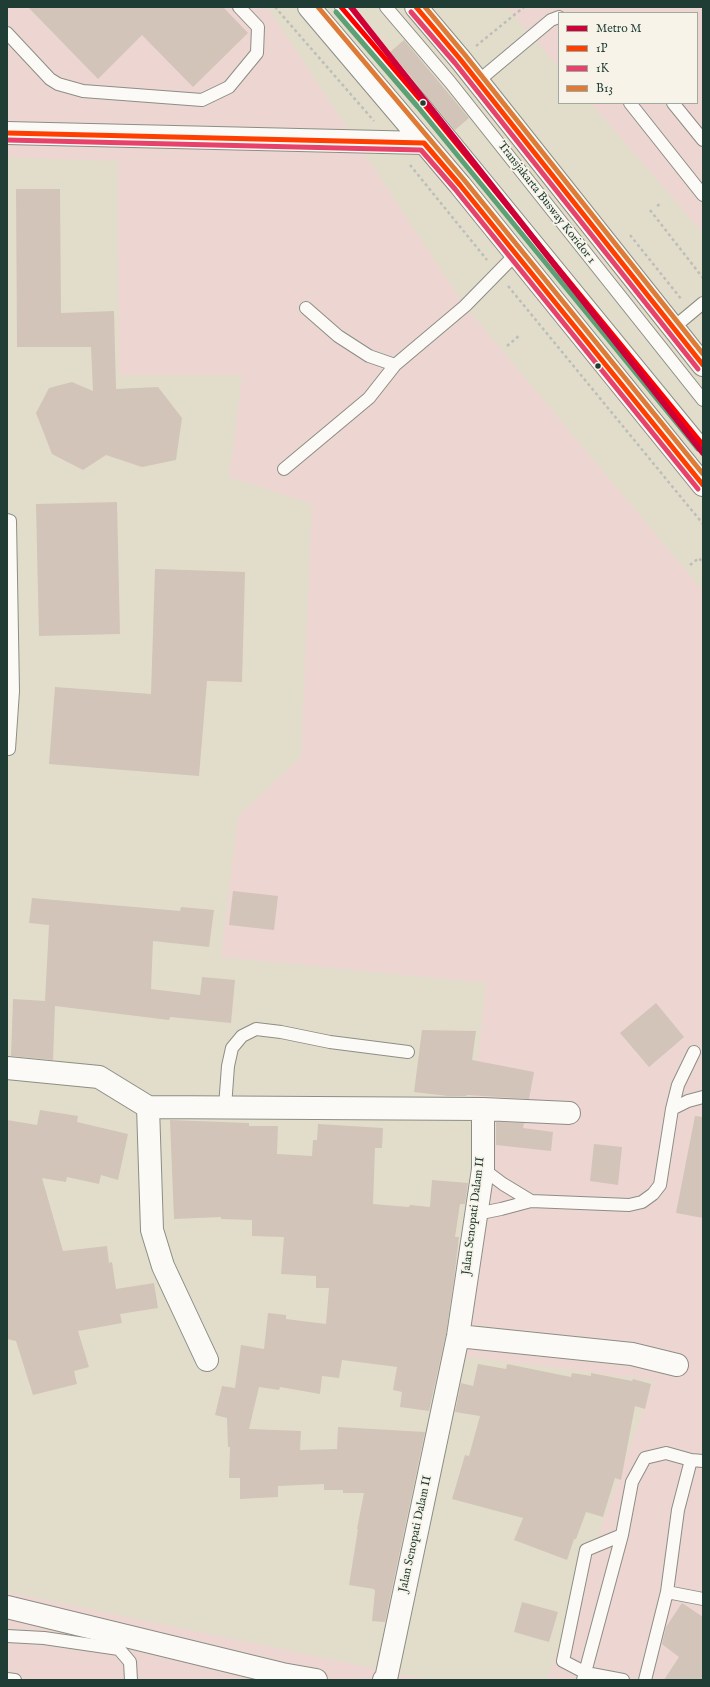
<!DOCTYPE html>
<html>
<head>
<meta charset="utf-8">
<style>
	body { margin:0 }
	#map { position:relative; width:710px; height:1687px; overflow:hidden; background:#e2ddcb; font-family:"IM FELL English",serif }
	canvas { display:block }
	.frame { position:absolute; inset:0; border:8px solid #1f3d34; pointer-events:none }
	.legend { position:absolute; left:558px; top:12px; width:140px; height:92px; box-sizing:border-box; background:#f7f3e8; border:1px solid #a1aaa0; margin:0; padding:5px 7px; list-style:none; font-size:12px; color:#1f3d34 }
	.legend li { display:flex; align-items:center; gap:8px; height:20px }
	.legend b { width:20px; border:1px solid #a1aaa0 }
</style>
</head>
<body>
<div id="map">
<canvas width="710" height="1687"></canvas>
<div class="frame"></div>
<ul class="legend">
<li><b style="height:5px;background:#ce0037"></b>Metro M</li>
<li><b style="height:5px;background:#ff3f00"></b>1P</li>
<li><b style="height:5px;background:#e6426a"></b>1K</li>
<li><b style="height:5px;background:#dd7b37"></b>B13</li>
</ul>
</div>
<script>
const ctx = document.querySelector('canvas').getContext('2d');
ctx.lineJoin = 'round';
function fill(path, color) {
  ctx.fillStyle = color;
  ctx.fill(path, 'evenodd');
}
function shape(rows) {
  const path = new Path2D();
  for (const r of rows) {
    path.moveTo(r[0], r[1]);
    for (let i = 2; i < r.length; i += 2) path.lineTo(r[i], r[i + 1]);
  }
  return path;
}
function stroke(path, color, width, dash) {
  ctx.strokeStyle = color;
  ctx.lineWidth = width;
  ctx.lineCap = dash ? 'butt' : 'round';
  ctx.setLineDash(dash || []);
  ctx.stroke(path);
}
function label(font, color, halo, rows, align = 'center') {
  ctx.font = font + ' "IM FELL English",serif';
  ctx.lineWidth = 3.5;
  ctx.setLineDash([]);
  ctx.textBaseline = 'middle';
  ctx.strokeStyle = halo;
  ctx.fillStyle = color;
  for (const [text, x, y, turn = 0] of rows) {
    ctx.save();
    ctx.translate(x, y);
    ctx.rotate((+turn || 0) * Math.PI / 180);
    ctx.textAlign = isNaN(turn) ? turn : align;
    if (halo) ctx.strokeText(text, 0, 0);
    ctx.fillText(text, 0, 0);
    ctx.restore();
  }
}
const built = shape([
	[7,7,267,7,465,306,703,591,703,1680,547,1680,654,1380,461,1356,496,1122,471,1124,486,983,221,957,238,816,301,757,312,504,229,477,242,375,119,375,118,161,7,157],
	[507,7,703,7,703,233,591,103,697,103,697,13,559,13,559,67],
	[7,1592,431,1680,7,1680]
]);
const building = shape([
	[28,7,223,7,248,33,193,87,142,35,98,79],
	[404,40,469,118,455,130,390,52],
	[16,189,60,189,61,313,114,311,116,389,158,387,182,418,176,460,142,467,106,455,83,470,52,454,36,413,49,388,72,382,93,391,91,347,17,347],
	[117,502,120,634,39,636,36,504],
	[155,569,245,572,242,682,207,681,199,776,49,764,55,687,151,694],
	[233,891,278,896,274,930,229,925],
	[32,898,180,911,181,907,214,910,209,947,153,941,151,989,200,995,202,977,235,980,231,1023,170,1017,169,1020,55,1006,53,1060,11,1056,13,999,45,1001,49,925,29,923],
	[656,1003,684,1037,649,1067,620,1033],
	[422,1030,476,1031,472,1060,534,1072,529,1099,467,1095,466,1096,448,1096,414,1092],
	[40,1110,78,1116,77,1122,128,1134,118,1180,101,1175,99,1184,67,1177,66,1182,42,1178,63,1251,107,1246,109,1263,112,1262,116,1289,154,1283,158,1308,120,1314,122,1323,78,1331,89,1367,74,1371,77,1384,33,1395,16,1341,7,1339,7,1120,37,1125],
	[695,1116,703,1117,703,1218,676,1213],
	[170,1120,249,1123,249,1126,278,1126,277,1154,312,1156,313,1140,317,1140,318,1124,383,1128,382,1148,375,1148,373,1204,409,1207,410,1205,430,1207,432,1180,468,1183,465,1204,460,1204,455,1237,459,1237,454,1279,446,1334,429,1411,400,1407,402,1392,393,1390,397,1367,342,1360,339,1378,322,1376,320,1394,280,1387,279,1390,259,1387,249,1429,301,1431,300,1450,337,1449,338,1427,425,1432,385,1622,372,1621,375,1591,374,1589,349,1585,358,1529,357,1529,364,1493,343,1493,343,1490,324,1490,324,1484,278,1486,278,1497,240,1499,240,1478,229,1478,230,1447,228,1447,227,1418,215,1415,222,1386,235,1388,241,1345,264,1349,268,1313,286,1315,286,1319,326,1324,329,1288,316,1288,316,1276,281,1274,284,1237,252,1236,252,1220,221,1219,221,1217,174,1219],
	[496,1122,524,1123,523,1128,553,1132,551,1151,496,1145],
	[594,1144,622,1147,618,1185,590,1181],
	[478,1364,506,1369,507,1364,571,1377,572,1373,591,1376,591,1373,632,1381,633,1379,651,1384,645,1409,635,1406,621,1480,615,1478,603,1517,586,1512,576,1539,574,1539,567,1560,514,1540,523,1518,452,1499,465,1455,469,1456,480,1416,455,1412,461,1383,473,1386],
	[522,1602,558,1612,549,1642,514,1632],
	[682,1603,703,1617,703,1680,664,1680,679,1657,662,1644,666,1627]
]);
const path = shape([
	[275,7,374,121],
	[476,46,524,7],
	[410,165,487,260],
	[657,206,660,204],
	[650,210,703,278],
	[630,235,682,300],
	[508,286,703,524],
	[507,346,520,335],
	[690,565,699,558,703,563]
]);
const service = shape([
	[341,7,423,103,703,445],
	[386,7,450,82,703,400],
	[7,33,50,79,58,84,83,91,202,100,229,87,257,53,258,27,239,7],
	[477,82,551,20,559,17],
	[630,103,703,195],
	[673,103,703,140],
	[306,308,338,336,369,356,395,365],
	[673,328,703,303],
	[284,469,369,398,395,365,465,306,516,254],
	[7,520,10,521,13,691,7,691],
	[9,749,13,691],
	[225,1107,228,1066,232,1048,242,1036,256,1029,281,1032,330,1042,408,1052],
	[672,1109,688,1101,703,1097],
	[483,1169,503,1184,531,1201],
	[476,1214,501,1209,531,1201,629,1205,642,1202,653,1194,660,1185,672,1109,678,1085,694,1052],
	[622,1535,586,1550,563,1661,586,1673,623,1680],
	[667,1592,703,1599],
	[7,1636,44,1638,119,1649,130,1662,131,1680],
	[7,1679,15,1680],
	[583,1680,622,1535,632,1482,645,1458,666,1453,691,1460,703,1461],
	[645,1680,667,1592,678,1510,691,1460]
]);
const minor = shape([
	[7,1068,99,1077,148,1107,483,1109,569,1113],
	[148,1107,152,1230,163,1266,207,1360],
	[458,1336,632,1354,677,1365],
	[7,1607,282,1674,316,1680],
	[384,1680,386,1679,458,1336,483,1169,483,1109]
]);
const primary = shape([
	[309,7,460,185,703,485],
	[416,7,460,59,703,365],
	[7,133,424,143]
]);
const bus1 = shape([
	[416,7,460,59,703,365],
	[7,133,424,143,460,185,703,485]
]);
const bus2 = shape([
	[411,12,455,63,698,369],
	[7,140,421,150,455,189,698,489]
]);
const bus3 = shape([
	[318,7,465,181,703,474],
	[425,7,465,55,703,354]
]);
const bus4 = shape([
	[341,7,423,103,703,445]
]);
const bus5 = shape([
	[336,12,418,107,698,449]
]);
const metro1 = shape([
	[351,7,703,453]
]);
const markers = [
	[423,103,3.5,"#1f3d34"],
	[598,366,3.5,"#1f3d34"]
];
const streetNames = [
	["Transjakarta Busway Koridor 1",546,203,52],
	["Jalan Senopati Dalam II",474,1216,-83],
	["Jalan Senopati Dalam II",416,1534,-78]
];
fill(built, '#edd5d1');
fill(building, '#d2c4b8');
stroke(service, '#8c8e84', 14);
stroke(minor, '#8c8e84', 24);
stroke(primary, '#8c8e84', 24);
stroke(path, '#bcbeb9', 2.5, [3, 3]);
stroke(service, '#fbfaf7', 12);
stroke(minor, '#fbfaf7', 22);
stroke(primary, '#fbfaf7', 22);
stroke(bus1, '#ff3f00', 5);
stroke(bus2, '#e6426a', 5);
stroke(bus3, '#dd7b37', 5);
stroke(bus4, '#f00', 5);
stroke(bus5, '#5da075', 5);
stroke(metro1, '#ce0037', 6);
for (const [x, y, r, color] of markers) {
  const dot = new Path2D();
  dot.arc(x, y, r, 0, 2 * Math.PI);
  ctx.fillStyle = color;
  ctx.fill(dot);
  stroke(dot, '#f7f3e8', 1.5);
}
label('12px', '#1f3d34', '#f7f3e8', streetNames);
</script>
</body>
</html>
